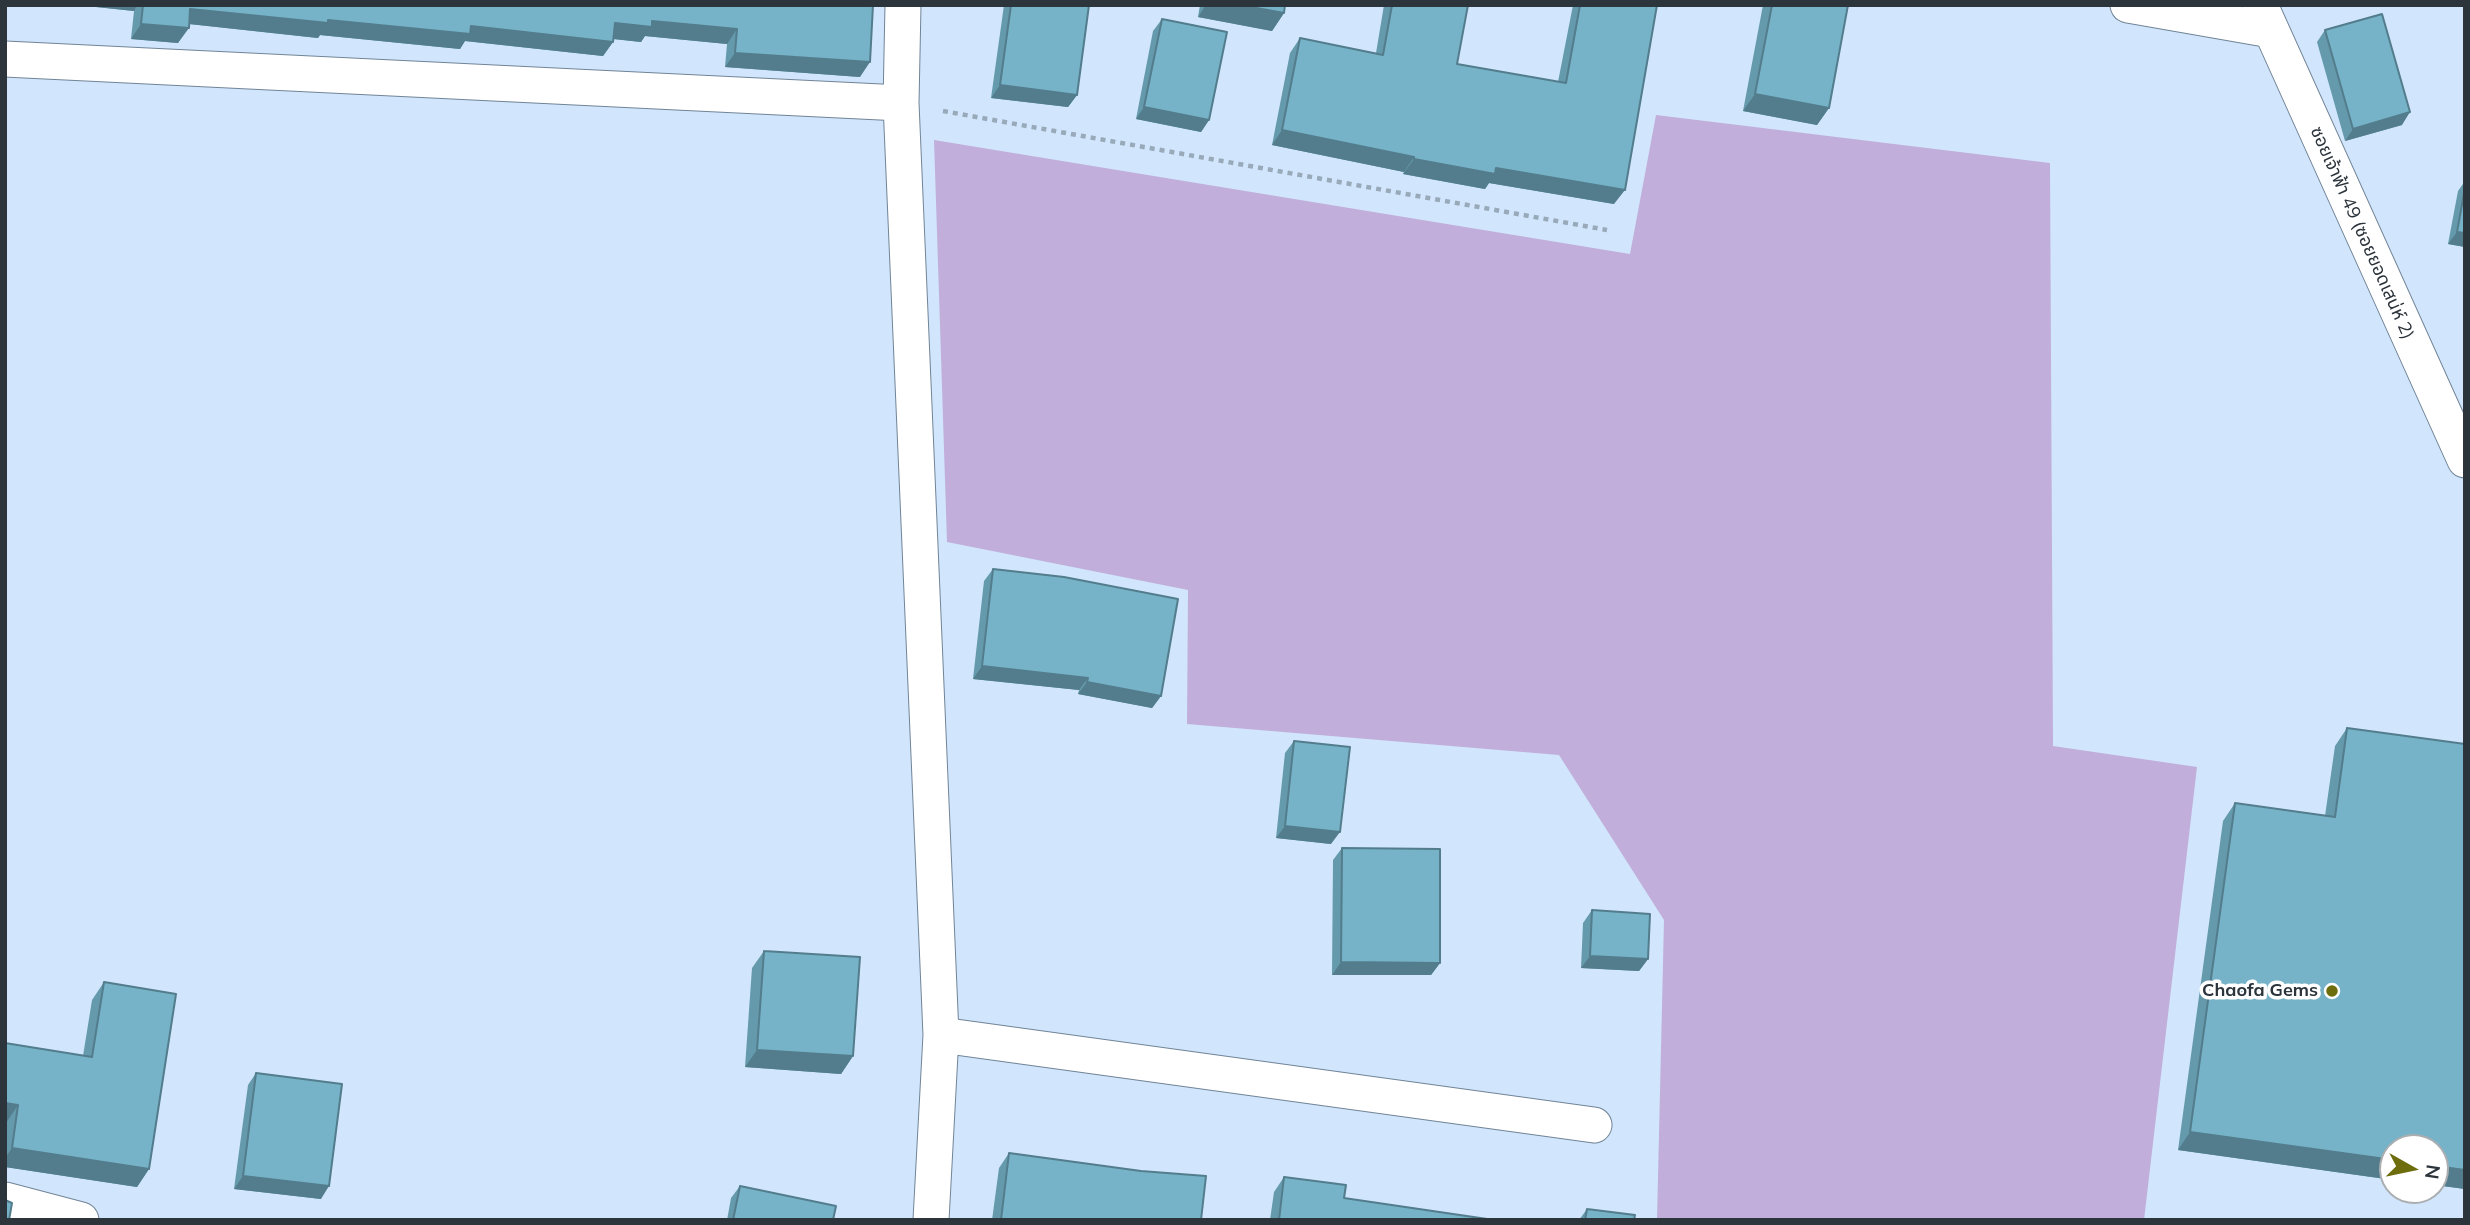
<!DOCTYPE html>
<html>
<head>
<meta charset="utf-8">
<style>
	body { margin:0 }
	#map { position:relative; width:2470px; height:1225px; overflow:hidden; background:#d1e6fc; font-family:Mulish,sans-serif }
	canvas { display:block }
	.frame { position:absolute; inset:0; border:7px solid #2c343c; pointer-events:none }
	.north { position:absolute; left:2379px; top:1134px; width:70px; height:70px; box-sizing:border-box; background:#fff; border:2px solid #abaeb1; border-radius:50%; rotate:99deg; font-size:19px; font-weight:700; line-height:28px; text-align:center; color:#2c343c }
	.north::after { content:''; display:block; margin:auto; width:24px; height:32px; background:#6d6d0e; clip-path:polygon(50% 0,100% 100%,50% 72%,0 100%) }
</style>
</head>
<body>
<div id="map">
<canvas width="2470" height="1225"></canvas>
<div class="frame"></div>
<div class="north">N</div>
</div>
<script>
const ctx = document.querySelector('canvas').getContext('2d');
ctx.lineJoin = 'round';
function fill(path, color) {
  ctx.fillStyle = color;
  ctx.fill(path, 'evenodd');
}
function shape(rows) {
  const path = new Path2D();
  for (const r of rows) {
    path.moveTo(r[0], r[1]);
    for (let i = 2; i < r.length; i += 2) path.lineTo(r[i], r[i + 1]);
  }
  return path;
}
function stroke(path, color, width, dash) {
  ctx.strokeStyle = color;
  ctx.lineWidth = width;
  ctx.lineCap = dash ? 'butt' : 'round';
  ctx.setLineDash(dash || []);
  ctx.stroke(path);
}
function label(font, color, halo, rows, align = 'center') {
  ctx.font = font + ' Mulish,"Noto Sans Thai",sans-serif';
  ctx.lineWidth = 7;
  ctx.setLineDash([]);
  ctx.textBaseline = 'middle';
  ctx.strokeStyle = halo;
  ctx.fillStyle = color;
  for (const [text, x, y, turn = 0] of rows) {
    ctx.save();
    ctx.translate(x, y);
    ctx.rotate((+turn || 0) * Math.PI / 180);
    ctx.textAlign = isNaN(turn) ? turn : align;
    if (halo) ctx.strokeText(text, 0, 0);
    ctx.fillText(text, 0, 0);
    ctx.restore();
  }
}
const green = shape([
	[1656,115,2050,163,2053,746,2197,767,2144,1220,1657,1220,1664,920,1559,755,1187,724,1188,590,947,542,934,140,1630,254]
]);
const path = shape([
	[943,111,1607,230]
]);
const street = shape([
	[2128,5,2271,30],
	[2260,5,2465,460],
	[5,59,901,103,941,1035,931,1220],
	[901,103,903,5],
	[941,1035,1594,1125],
	[5,1200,81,1220]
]);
const wall = shape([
	[77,5,873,5,860,77,725,67,727,44,645,36,641,42,613,39,613,42,603,56,465,41,460,49,320,35,318,38,189,24,178,43,131,39,134,11],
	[1004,5,1089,5,1077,95,1068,107,991,98],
	[1200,5,1285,5,1284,13,1272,31,1198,17],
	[1384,5,1468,5,1457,64,1558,82,1573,5,1657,5,1614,204,1489,183,1485,189,1403,174,1404,172,1272,145,1290,53,1300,38,1376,53],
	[1763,5,1848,5,1829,108,1817,125,1743,111],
	[1162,19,1209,120,1201,132,1136,119,1153,31],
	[2325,30,2402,125,2345,141,2317,42],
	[2465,181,2465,247,2448,244,2458,191],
	[993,569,1161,696,1152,708,1078,694,1079,690,973,679,984,581],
	[2347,728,2465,1189,2435,1185,2435,1148,2393,1148,2393,1180,2178,1150,2223,821,2235,803,2325,816,2335,746],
	[1294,741,1331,844,1276,838,1285,753],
	[1342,848,1440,963,1431,975,1332,975,1333,860],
	[1592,910,1648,959,1639,971,1581,968,1583,923],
	[764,951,853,1056,841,1074,745,1067,752,968],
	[104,982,149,1169,137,1187,5,1167,6,1123,5,1043,83,1056,92,1000],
	[256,1073,321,1199,234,1189,248,1085],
	[1009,1153,1201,1220,992,1220,999,1168],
	[1284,1177,1344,1198,1494,1220,1270,1220,1274,1192],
	[740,1186,833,1220,727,1220,731,1198],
	[1587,1209,1634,1220,1579,1220]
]);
const shadedWall = shape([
	[77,5,137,5,134,11],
	[1206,5,1240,5,1284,13,1272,31,1198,17],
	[190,9,328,20,471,26,613,42,603,56,465,41,460,49,320,35,318,38,180,23],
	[652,21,737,29,727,44,645,36,641,42,605,38,615,23],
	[141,24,189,28,178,43,131,39],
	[735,53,870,62,860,77,725,67],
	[1000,85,1077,95,1068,107,991,98],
	[1755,94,1829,108,1817,125,1743,111],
	[1144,107,1209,120,1201,132,1136,119],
	[2410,112,2402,125,2345,141,2353,129],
	[1282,130,1414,157,1404,172,1272,145],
	[1414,159,1496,168,1625,190,1614,204,1489,183,1485,189,1403,174],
	[2457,232,2465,233,2465,247,2448,244],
	[982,666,1088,678,1079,690,973,679],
	[1087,682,1161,696,1152,708,1078,694],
	[1285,826,1340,832,1331,844,1276,838],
	[1590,956,1648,959,1639,971,1581,968],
	[1341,962,1440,963,1431,975,1332,975],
	[757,1050,853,1056,841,1074,745,1067],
	[5,1103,18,1105,6,1123,5,1122],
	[2190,1132,2393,1160,2393,1180,2178,1150],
	[12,1148,149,1169,137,1187,5,1167,5,1158],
	[2435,1166,2465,1170,2465,1189,2435,1185],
	[243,1176,329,1186,321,1199,234,1189]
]);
const building = shape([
	[143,5,873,5,870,62,735,53,737,29,652,21,652,27,615,23,613,42,471,26,470,34,328,20,328,23,190,9,189,28,141,24,143,5],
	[1011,5,1089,5,1077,95,1000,85,1011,5],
	[1240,5,1285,5,1284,13,1240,5],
	[1392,5,1468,5,1457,64,1566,83,1580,5,1657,5,1625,190,1496,168,1495,174,1414,159,1414,157,1282,130,1300,38,1383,55,1392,5],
	[1772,5,1848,5,1829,108,1755,94,1772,5],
	[2382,14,2410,112,2353,129,2325,30,2382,14],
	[1162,19,1227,32,1209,120,1144,107,1162,19],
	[2465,188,2465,233,2457,232,2465,188],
	[993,569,1064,577,1178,599,1161,696,1087,682,1088,678,982,666,993,569],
	[2347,728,2465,744,2465,1170,2435,1166,2435,1148,2393,1148,2393,1160,2190,1132,2235,803,2335,817,2347,728],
	[1294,741,1350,747,1340,832,1285,826,1294,741],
	[1342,848,1440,849,1440,963,1341,962,1342,848],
	[1592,910,1650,914,1648,959,1590,956,1592,910],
	[764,951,860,957,853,1056,757,1050,764,951],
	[104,982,176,994,149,1169,12,1148,18,1105,5,1103,5,1043,92,1057,104,982],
	[256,1073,342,1084,329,1186,243,1176,256,1073],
	[1009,1153,1141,1171,1206,1176,1201,1220,1001,1220,1009,1153],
	[1284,1177,1346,1185,1344,1198,1494,1220,1279,1220,1284,1177],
	[740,1186,836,1206,833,1220,733,1220,740,1186],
	[5,1200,12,1203,9,1220,5,1220,5,1200],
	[1587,1209,1635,1215,1634,1220,1585,1220,1587,1209]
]);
const markers = [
	[2332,991,7,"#6d6d0e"]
];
const streetNames = [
	["ซอยเจ้าฟ้า 49 (ซอยยอดเสน่ห์ 2)",2362,233,66]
];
const poiNames = [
	["Chaofa Gems",2318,991]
];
fill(green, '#c1aeda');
stroke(street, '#718497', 37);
stroke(path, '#98a9ba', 4.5, [5, 5]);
stroke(street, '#fff', 35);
fill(wall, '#659aac');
fill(shadedWall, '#537d8c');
fill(building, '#76b3c8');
stroke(building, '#537d8c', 2);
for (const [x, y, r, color] of markers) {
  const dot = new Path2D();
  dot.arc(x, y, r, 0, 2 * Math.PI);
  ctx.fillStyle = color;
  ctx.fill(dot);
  stroke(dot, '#fff', 2.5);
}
label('18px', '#2c343c', '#fff', streetNames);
label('bold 18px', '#2c343c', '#fff', poiNames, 'right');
</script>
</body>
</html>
